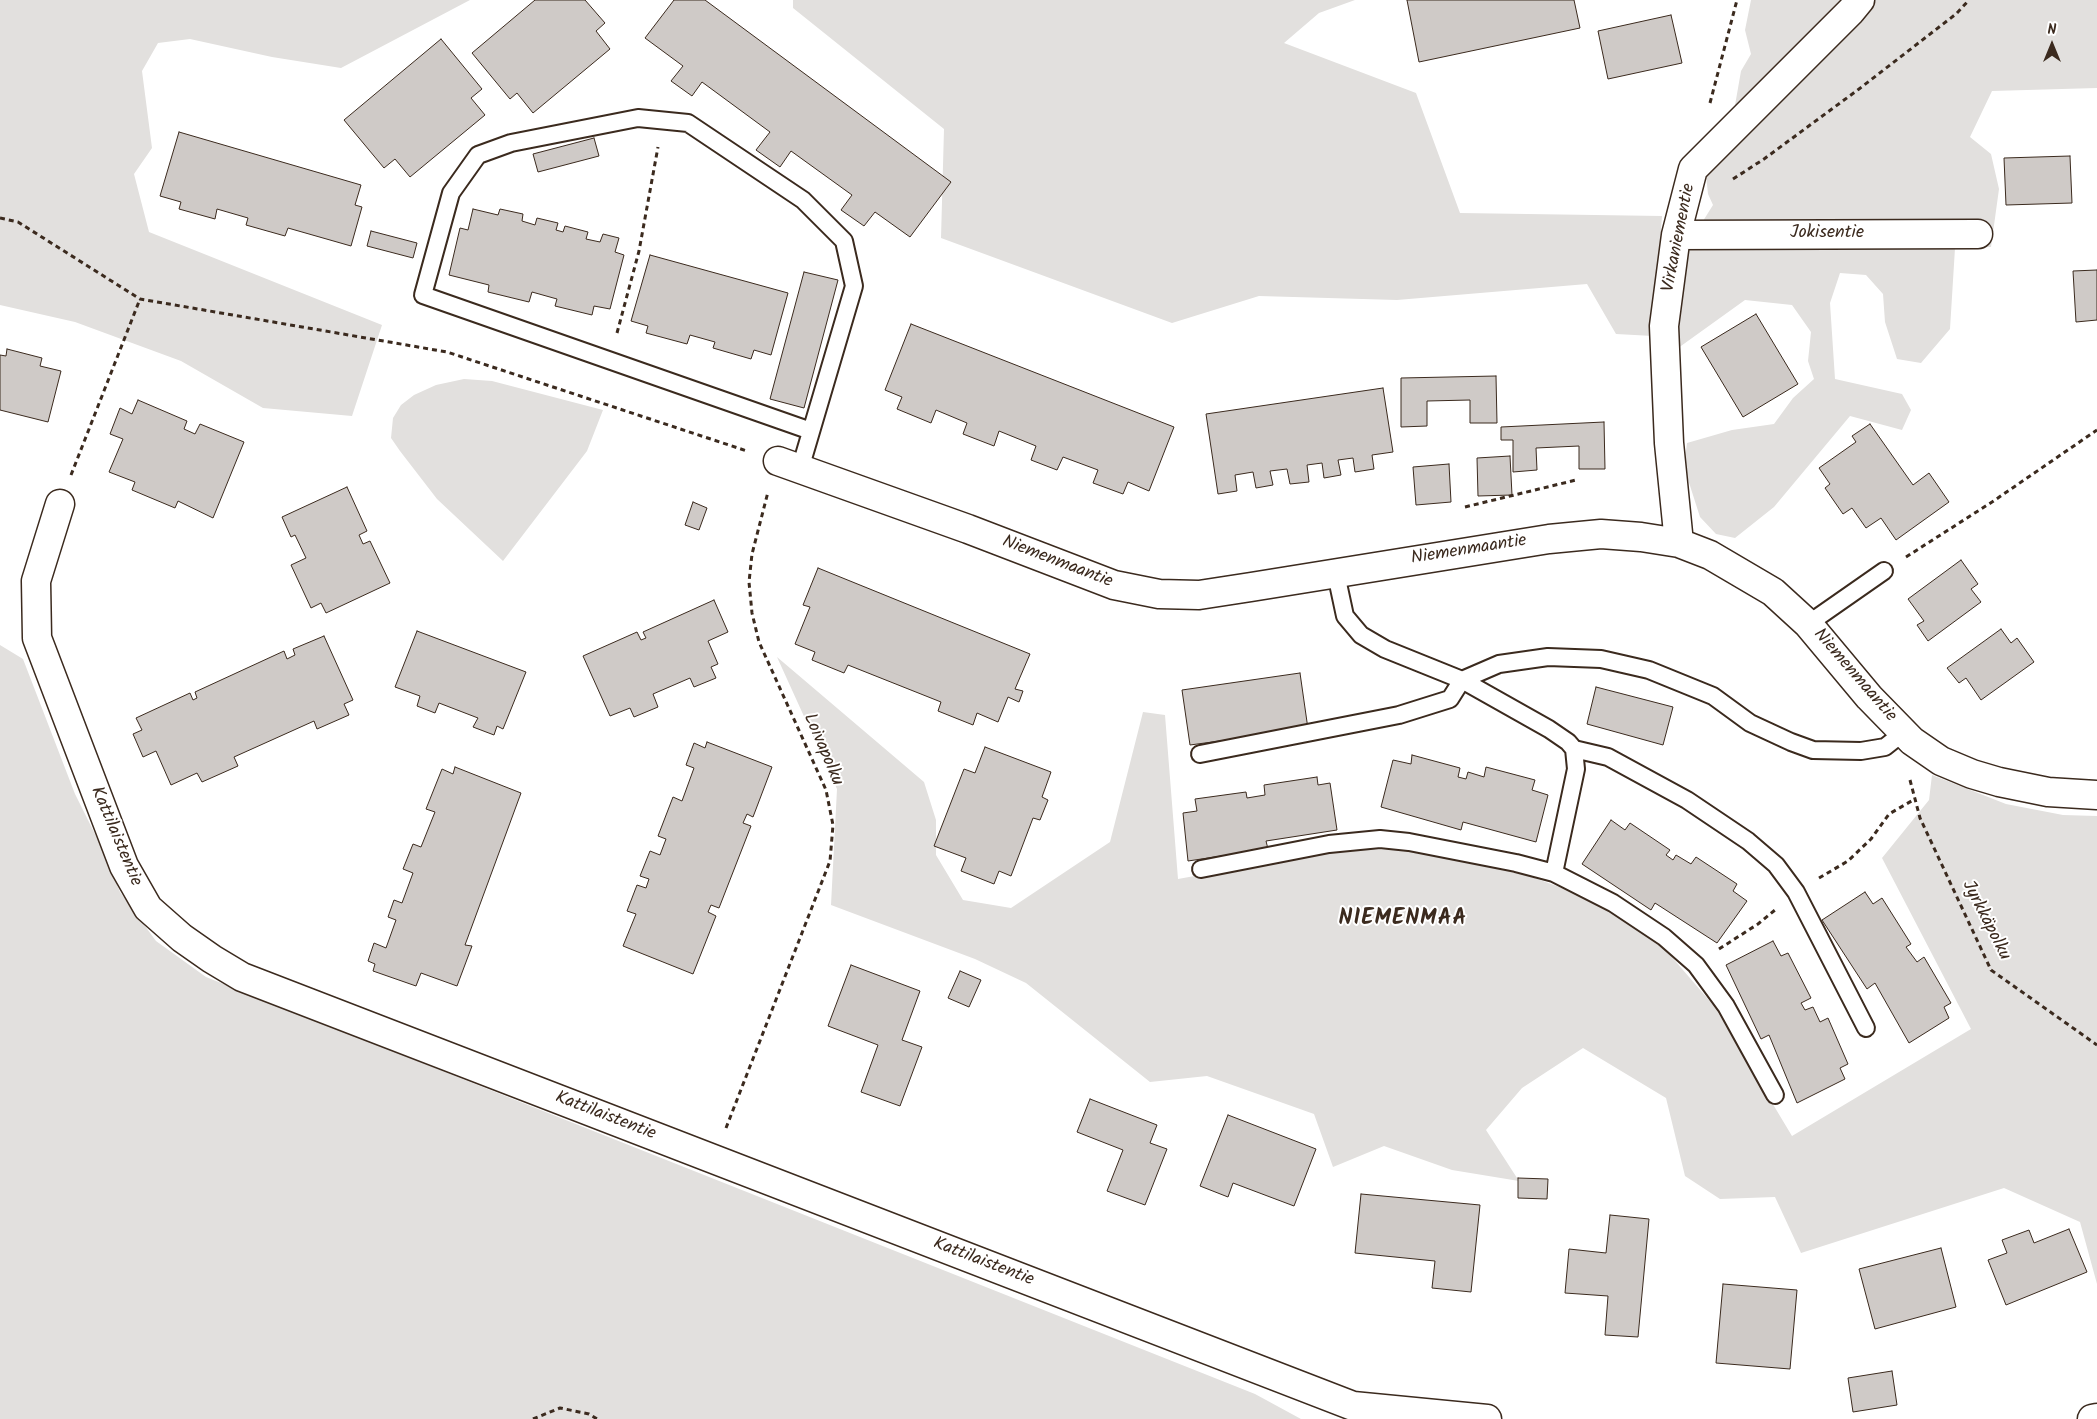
<!DOCTYPE html>
<html>
<head>
<meta charset="utf-8">
<style>
	body { margin:0 }
	#map { position:relative; width:2097px; height:1419px; overflow:hidden; background:#fff; font-family:Kalam,sans-serif }
	canvas { display:block }
	.north { position:absolute; left:2027px; top:20px; width:50px; height:50px; -webkit-text-stroke:4px #fff; paint-order:stroke; rotate:0deg; font-size:14px; font-weight:700; line-height:20px; text-align:center; color:#3b2a1e }
	.north::after { content:''; display:block; margin:auto; width:18px; height:22px; background:#3b2a1e; clip-path:polygon(50% 0,100% 100%,50% 72%,0 100%) }
</style>
</head>
<body>
<div id="map">
<canvas width="2097" height="1419"></canvas>
<div class="north">N</div>
</div>
<script>
const ctx = document.querySelector('canvas').getContext('2d');
ctx.lineJoin = 'round';
function fill(path, color) {
  ctx.fillStyle = color;
  ctx.fill(path, 'evenodd');
}
function shape(rows) {
  const path = new Path2D();
  for (const r of rows) {
    path.moveTo(r[0], r[1]);
    for (let i = 2; i < r.length; i += 2) path.lineTo(r[i], r[i + 1]);
  }
  return path;
}
function stroke(path, color, width, dash) {
  ctx.strokeStyle = color;
  ctx.lineWidth = width;
  ctx.lineCap = dash ? 'butt' : 'round';
  ctx.setLineDash(dash || []);
  ctx.stroke(path);
}
function label(font, color, halo, rows, align = 'center') {
  ctx.font = font + ' Kalam,sans-serif';
  ctx.lineWidth = 4;
  ctx.setLineDash([]);
  ctx.textBaseline = 'middle';
  ctx.strokeStyle = halo;
  ctx.fillStyle = color;
  for (const [text, x, y, turn = 0] of rows) {
    ctx.save();
    ctx.translate(x, y);
    ctx.rotate((+turn || 0) * Math.PI / 180);
    ctx.textAlign = isNaN(turn) ? turn : align;
    if (halo) ctx.strokeText(text, 0, 0);
    ctx.fillText(text, 0, 0);
    ctx.restore();
  }
}
const green = shape([
	[0,0,470,0,341,68,272,57,190,39,158,43,142,71,152,148,134,174,149,232,382,325,352,416,263,408,181,361,75,322,0,305],
	[793,0,1355,0,1319,13,1284,43,1416,93,1460,213,1662,216,1653,336,1616,334,1587,284,1397,300,1259,296,1172,323,941,238,944,129,793,8],
	[1751,0,2097,0,2097,88,1992,91,1970,137,1991,154,1999,189,1991,247,1955,248,1950,329,1921,363,1897,359,1885,322,1883,294,1866,275,1840,273,1830,303,1835,379,1902,394,1911,410,1902,430,1850,416,1774,507,1735,538,1716,534,1700,517,1684,467,1687,443,1732,430,1774,424,1793,398,1814,379,1808,361,1811,332,1792,305,1745,300,1674,351,1683,253,1713,205,1708,194,1706,175,1730,134,1741,71,1751,54,1745,30],
	[464,379,492,381,603,410,587,451,503,561,437,499,400,451,391,438,393,418,401,405,414,395,436,385],
	[0,645,23,659,75,794,102,848,120,892,156,941,206,977,1255,1394,1301,1419,0,1419],
	[777,657,924,782,936,820,936,855,963,900,1011,908,1110,842,1143,712,1165,715,1178,879,1343,849,1415,850,1507,868,1598,901,1658,941,1714,1006,1792,1136,1971,1029,1882,858,1929,800,1932,775,2006,804,2063,815,2097,816,2097,1284,2080,1222,2004,1188,1801,1253,1775,1197,1720,1199,1685,1176,1666,1098,1583,1048,1522,1088,1486,1130,1519,1181,1452,1170,1384,1146,1333,1167,1314,1114,1207,1076,1150,1082,1026,983,975,959,831,905,837,789]
]);
const building = shape([
	[535,0,585,0,605,23,596,31,610,49,533,113,517,93,510,99,472,53,535,0],
	[674,0,705,0,951,182,910,237,875,212,864,226,841,210,852,195,791,151,780,167,756,150,770,132,702,82,692,96,671,81,683,66,645,38,674,0],
	[1407,0,1574,0,1580,28,1419,62,1407,0],
	[1671,15,1682,63,1608,79,1598,31,1671,15],
	[441,39,482,89,471,98,485,115,410,177,395,159,384,168,344,120,441,39],
	[179,132,361,185,355,205,362,207,351,246,288,228,285,236,246,225,248,218,217,209,215,219,179,209,181,202,160,196,179,132],
	[594,138,599,156,538,172,533,154,594,138],
	[2070,156,2072,203,2006,205,2004,158,2070,156],
	[473,209,498,215,500,209,523,214,522,221,535,225,537,218,558,223,556,230,563,232,565,226,588,232,586,239,600,242,603,234,619,238,615,252,624,255,610,309,594,306,592,315,555,306,557,299,532,292,529,302,488,292,489,285,449,275,460,228,468,230,473,209],
	[371,231,417,243,413,258,367,246,371,231],
	[650,255,788,293,771,355,754,350,751,359,713,348,715,342,690,335,687,344,646,333,648,326,631,321,650,255],
	[2097,270,2097,320,2076,322,2073,271,2097,270],
	[804,272,838,280,804,408,770,399,804,272],
	[1756,314,1798,384,1743,417,1701,347,1756,314],
	[911,324,1174,427,1149,491,1128,482,1123,494,1093,483,1098,470,1063,457,1057,470,1031,460,1036,446,999,431,994,446,963,434,967,423,936,410,931,423,897,409,902,397,885,390,911,324],
	[7,349,42,358,40,366,61,371,48,422,0,410,0,355,6,356,7,349],
	[1496,376,1497,423,1470,423,1470,400,1427,401,1427,426,1401,427,1401,378,1496,376],
	[1383,388,1393,452,1372,455,1374,469,1355,472,1353,458,1338,460,1341,475,1324,478,1322,463,1307,465,1309,482,1290,484,1287,469,1270,471,1273,485,1256,488,1253,472,1235,475,1237,491,1218,494,1206,414,1383,388],
	[138,400,187,421,184,429,195,434,200,424,244,442,213,518,178,501,175,508,132,490,135,482,109,472,123,439,110,434,120,408,132,414,138,400],
	[1604,422,1605,469,1579,469,1579,446,1536,448,1537,470,1513,472,1513,440,1501,440,1501,427,1604,422],
	[1870,424,1913,485,1929,473,1949,502,1896,540,1881,518,1866,528,1852,508,1843,514,1825,488,1830,484,1819,468,1856,442,1852,436,1870,424],
	[1510,456,1512,495,1478,496,1477,458,1510,456],
	[1449,464,1451,502,1416,505,1413,467,1449,464],
	[347,487,367,531,359,535,363,544,370,541,390,583,326,613,321,603,311,608,291,565,306,558,295,535,291,537,282,517,347,487],
	[693,502,707,508,699,530,685,525,693,502],
	[1961,560,1978,584,1971,589,1981,602,1928,641,1917,625,1924,621,1908,599,1961,560],
	[818,568,1030,654,1015,689,1023,691,1019,702,1008,697,998,722,977,713,973,725,938,711,941,702,848,665,844,673,812,660,815,652,795,644,810,607,803,605,818,568],
	[714,600,728,632,708,641,718,664,711,667,716,678,694,687,690,678,653,694,658,707,634,717,630,708,610,716,583,656,637,632,641,640,646,638,643,632,714,600],
	[2001,629,2011,643,2017,638,2034,662,1981,700,1966,678,1959,683,1947,668,2001,629],
	[417,631,526,672,503,729,497,726,494,735,473,727,478,718,439,703,435,713,417,706,420,696,395,687,417,631],
	[324,636,353,700,344,704,349,715,317,729,314,721,234,757,238,766,202,782,197,773,171,785,156,751,143,757,133,734,142,730,136,718,190,693,193,700,197,698,195,692,284,651,287,659,295,655,293,649,324,636],
	[1300,673,1308,729,1190,745,1182,690,1300,673],
	[1596,687,1673,707,1663,745,1587,724,1596,687],
	[707,742,772,767,753,817,747,814,743,823,751,826,719,908,711,905,708,912,716,916,693,974,623,946,636,914,627,911,637,885,646,888,649,879,640,876,650,851,660,855,666,839,658,836,673,797,682,801,694,768,686,765,694,743,705,748,707,742],
	[985,747,1051,772,1042,797,1048,800,1040,820,1033,818,1011,876,999,871,994,884,961,871,966,858,934,846,964,769,975,773,985,747],
	[1412,755,1460,768,1458,777,1466,779,1468,772,1484,777,1486,767,1535,780,1532,790,1548,795,1536,842,1463,822,1461,830,1381,807,1393,760,1411,764,1412,755],
	[455,767,521,793,465,945,472,946,457,986,421,973,416,986,373,971,375,964,368,961,374,943,386,948,396,920,388,917,394,900,402,903,413,873,403,869,413,844,421,847,435,812,426,809,442,769,453,774,455,767],
	[1317,777,1318,785,1330,783,1337,830,1266,841,1268,849,1188,861,1183,813,1197,811,1195,799,1246,792,1247,798,1265,795,1264,785,1317,777],
	[1611,820,1625,830,1630,823,1670,850,1666,855,1673,860,1676,855,1691,864,1696,857,1737,884,1733,891,1747,901,1717,943,1655,903,1651,910,1582,864,1611,820],
	[1865,892,1873,904,1882,898,1911,944,1906,947,1917,962,1924,957,1951,1003,1944,1007,1949,1018,1909,1043,1875,983,1867,989,1822,920,1865,892],
	[1773,941,1781,956,1788,953,1811,998,1801,1003,1805,1010,1813,1007,1820,1022,1828,1018,1848,1064,1840,1068,1845,1079,1797,1103,1769,1035,1761,1039,1726,965,1773,941],
	[851,965,920,991,902,1040,922,1047,900,1106,861,1092,878,1045,828,1026,851,965],
	[960,971,981,980,969,1007,948,998,960,971],
	[1090,1099,1157,1125,1150,1143,1167,1149,1145,1205,1107,1191,1123,1150,1077,1132,1090,1099],
	[1228,1115,1316,1149,1294,1206,1233,1183,1228,1197,1200,1186,1228,1115],
	[1518,1178,1548,1179,1547,1199,1518,1198,1518,1178],
	[1361,1194,1480,1205,1471,1292,1432,1288,1435,1261,1355,1253,1361,1194],
	[1610,1215,1649,1219,1638,1337,1605,1335,1608,1296,1565,1293,1569,1249,1606,1253,1610,1215],
	[2069,1229,2087,1272,2006,1305,1988,1260,2007,1253,2002,1240,2029,1230,2034,1243,2069,1229],
	[1941,1248,1956,1307,1875,1329,1859,1269,1941,1248],
	[1723,1284,1797,1290,1790,1369,1716,1363,1723,1284],
	[1892,1371,1897,1405,1853,1412,1848,1378,1892,1371]
]);
const path = shape([
	[1710,103,1737,0],
	[1733,179,1764,159,1859,89,1956,14,1969,0],
	[0,218,18,222,140,299,447,352,747,451],
	[617,333,639,251,658,147],
	[71,475,140,299],
	[1465,507,1576,480],
	[1906,557,1992,502,2097,430],
	[1910,780,1920,818,1991,970,2097,1045],
	[1819,878,1848,861,1871,839,1889,814,1915,799],
	[1719,949,1758,924,1775,910],
	[726,1128,830,861,833,825,826,790,759,642,752,613,749,582,752,554,768,492],
	[533,1419,560,1408,589,1414,597,1419]
]);
const service = shape([
	[800,469,854,286,844,241,803,200,688,123,638,118,511,143,478,155,451,193,423,295,811,431],
	[1336,574,1345,616,1361,635,1385,649,1462,680,1549,729,1568,742,1574,749,1576,769,1554,873],
	[1808,624,1884,571],
	[1574,749,1608,757,1687,800,1748,841,1776,865,1796,892,1866,1028],
	[1200,754,1399,715,1450,699,1462,680,1499,664,1548,657,1601,659,1649,670,1713,696,1750,723,1791,742,1813,750,1861,751,1885,747,1904,732],
	[1201,869,1329,844,1380,839,1409,842,1516,863,1554,873,1613,903,1664,937,1696,965,1726,1006,1775,1095]
]);
const minor = shape([
	[1676,235,1978,234],
	[778,461,968,529,1114,585,1159,594,1199,595,1251,587,1549,539,1601,534,1641,537,1679,543,1710,555,1773,592,1808,624,1869,697,1912,741,1941,761,1972,774,1999,782,2048,792,2097,795],
	[60,504,36,581,37,638,124,866,148,908,182,938,212,959,242,977,1353,1406,1487,1419],
	[1679,543,1669,443,1664,326,1676,235,1693,169,1851,11,1860,0],
	[2092,1419,2097,1418]
]);
const streetNames = [
	["Jokisentie",1827,234],
	["Virkaniementie",1680,238,-79],
	["Niemenmaantie",1469,551,-9],
	["Niemenmaantie",1057,563,21],
	["Niemenmaantie",1854,676,49],
	["Loivapolku",822,750,67],
	["Kattilaistentie",115,837,67],
	["Jyrkkäpolku",1985,921,63],
	["Kattilaistentie",605,1117,21],
	["Kattilaistentie",983,1263,21]
];
const districtNames = [
	["NIEMENMAA",1403,920]
];
fill(green, '#e2e0de');
fill(building, '#cfcac7');
stroke(building, '#3b2a1e', 1);
stroke(service, '#3b2a1e', 20);
stroke(minor, '#3b2a1e', 31);
stroke(path, '#3b2a1e', 3, [5, 4]);
stroke(service, '#fff', 16);
stroke(minor, '#fff', 28);
label('18px', '#3b2a1e', '#fff', streetNames);
ctx.letterSpacing = '1px';
label('bold 22px', '#3b2a1e', '#fff', districtNames);
ctx.letterSpacing = '0px';
</script>
</body>
</html>
